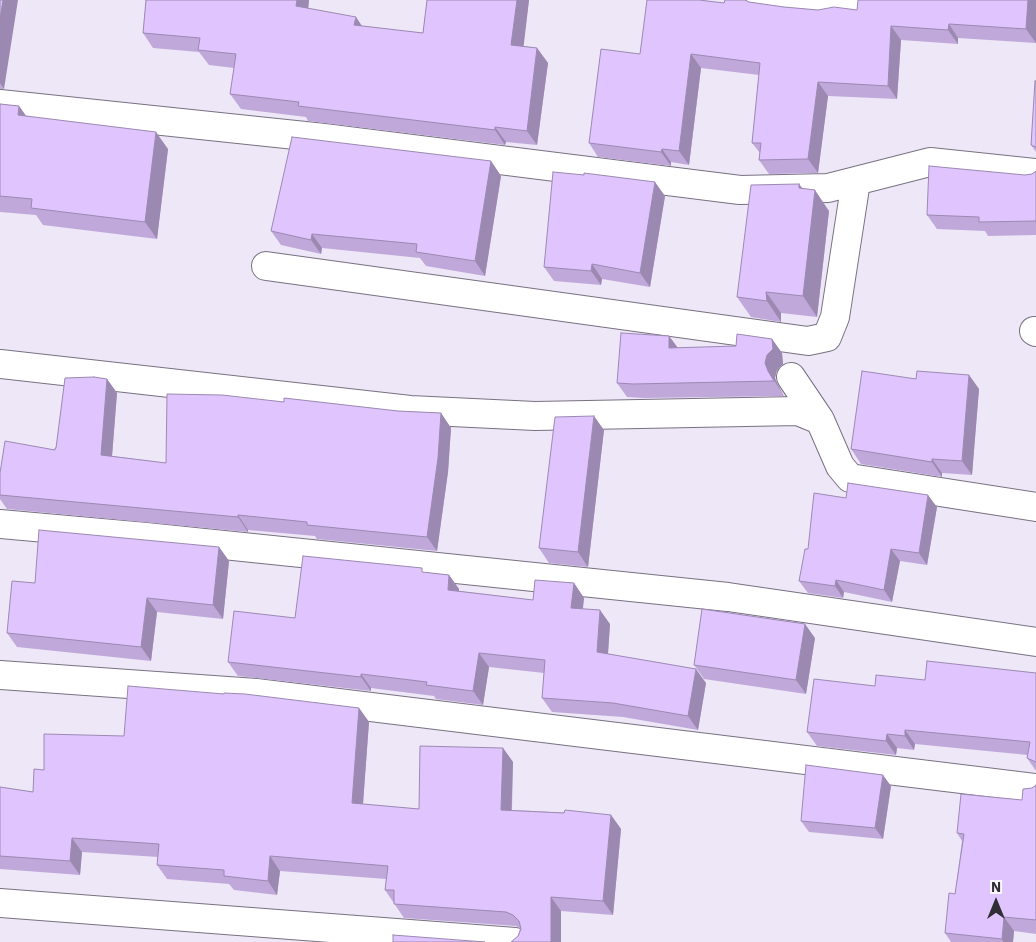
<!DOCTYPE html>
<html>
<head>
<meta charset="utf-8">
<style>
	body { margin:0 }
	#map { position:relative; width:1036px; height:942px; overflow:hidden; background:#eee7f8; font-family:"IBM Plex Sans",sans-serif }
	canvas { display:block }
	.north { position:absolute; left:971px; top:877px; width:50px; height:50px; -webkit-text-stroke:4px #f9f6fd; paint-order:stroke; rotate:0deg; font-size:14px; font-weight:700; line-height:20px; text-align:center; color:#302d34 }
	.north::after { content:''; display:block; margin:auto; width:18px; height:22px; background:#302d34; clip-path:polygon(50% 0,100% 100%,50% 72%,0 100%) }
</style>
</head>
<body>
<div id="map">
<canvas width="1036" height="942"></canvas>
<div class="north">N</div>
</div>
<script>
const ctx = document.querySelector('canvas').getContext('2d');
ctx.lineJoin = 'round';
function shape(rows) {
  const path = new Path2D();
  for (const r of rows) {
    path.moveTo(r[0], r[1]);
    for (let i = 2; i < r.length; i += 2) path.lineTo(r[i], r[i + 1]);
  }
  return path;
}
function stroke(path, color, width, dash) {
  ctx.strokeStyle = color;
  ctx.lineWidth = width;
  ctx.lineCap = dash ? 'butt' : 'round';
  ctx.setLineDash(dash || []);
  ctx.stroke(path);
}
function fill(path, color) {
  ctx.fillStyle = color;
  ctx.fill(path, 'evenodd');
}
const minor = shape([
	[761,0,795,5,829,8,850,2,852,0],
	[0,104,324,138,740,190,828,188,930,162,1036,173],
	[266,266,808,341,827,337,835,317,856,181],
	[1034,331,1036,332],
	[0,364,410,410,535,416,798,411,820,420,840,466,850,478,1036,507],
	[791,377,820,420],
	[0,524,146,537,728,597,1036,642],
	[0,675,256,693,1036,788],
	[0,903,515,942]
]);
const wall = shape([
	[0,0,4,89,0,89],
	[146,0,309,0,308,8,361,26,423,33,427,0,529,0,523,46,537,48,548,63,537,145,506,142,505,145,308,121,306,117,241,109,230,94,234,68,209,65,199,52,153,48,143,33],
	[1036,0,1036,43,958,38,958,44,901,40,897,99,828,96,818,173,769,174,759,160,760,153,752,143,759,75,701,68,689,165,671,162,671,166,598,157,589,143,640,54,724,3,749,2,784,7,818,10,857,10],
	[1036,81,1036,152,1031,145],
	[0,104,19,106,26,116,168,149,157,239,43,225,36,215,0,212],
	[491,161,501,176,485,276,426,266,420,258,322,248,321,254,281,245,271,231],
	[1036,171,1036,235,988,236,985,231,937,229,927,215,1025,175,1032,174],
	[584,175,665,196,650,287,602,279,601,285,554,281,544,267],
	[799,184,803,189,829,211,817,317,781,313,781,322,751,317,737,297],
	[669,336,678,348,736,346,772,339,782,353,783,364,777,370,775,378,778,385,784,396,643,398,627,397,617,383],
	[969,375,979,389,972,475,942,473,942,477,861,464,851,449,916,379],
	[107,379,117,393,112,456,166,463,284,402,398,411,441,413,451,428,448,472,437,551,317,539,315,536,248,530,248,532,7,509,0,499,0,473,55,450],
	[604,430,588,567,549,563,539,548],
	[846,498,937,507,927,565,900,561,892,602,844,592,843,598,808,593,799,581,808,549],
	[219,547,229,561,223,619,157,612,151,661,17,647,7,633],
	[425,572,449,575,459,589,459,591,533,600,574,583,584,598,583,609,610,624,608,654,706,683,698,730,623,717,552,712,542,698,544,673,489,667,483,705,436,699,434,696,371,688,371,691,238,676,228,662,295,618],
	[815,638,806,694,704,679,694,665],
	[1036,673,1036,771,1027,758,1028,755,915,744,914,750,897,748,896,755,817,746,807,732,875,686,925,680],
	[359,708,369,722,363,804,419,809,503,748,513,762,512,810,611,815,621,829,613,915,561,911,561,942,511,942,518,936,520,928,516,926,404,918,385,890,386,879,280,871,277,895,234,890,229,884,167,879,157,865,158,857,82,852,80,875,0,869,0,787,33,792,44,770,124,736],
	[1036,785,1036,934,1014,931,1013,942,951,942,945,933,955,894,962,841,957,833,1022,800,1032,788],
	[891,786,883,839,809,832,801,821]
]);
const shadedWall = shape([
	[3,0,18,0,4,89,0,83,0,19],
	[297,0,309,0,307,21,296,6],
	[517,0,529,0,522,60,511,45],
	[1028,0,1036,0,1036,43,1026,29],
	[356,17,366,32,354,25],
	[949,24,958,38,958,44,948,30],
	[891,26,901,40,897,99,888,86],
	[537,48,548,63,537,145,527,131],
	[691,54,701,68,689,165,679,151],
	[818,82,828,96,818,173,808,159],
	[19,106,31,123,18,115],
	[495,127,506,142,505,145,495,130],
	[156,132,168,149,157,239,145,222],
	[662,149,671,162,671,166,661,152],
	[491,161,501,176,485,276,475,261],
	[655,182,665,196,650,287,640,273],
	[799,184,813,204,815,190,829,211,817,317,803,296,799,188],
	[312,234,322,248,321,254,311,240],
	[592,264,602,279,601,285,591,271],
	[766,292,781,313,781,322,767,301],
	[669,336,680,351,669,348],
	[772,339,782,353,783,364,777,370,775,378,778,385,784,396,768,371,765,363],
	[969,375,979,389,972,475,962,461],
	[107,379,117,393,111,469,101,455],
	[441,413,451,428,448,472,437,551,427,537],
	[594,416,604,430,588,567,578,552],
	[932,459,942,473,942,477,932,462],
	[928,495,937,507,927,565,919,553],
	[238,515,248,530,248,532,238,517],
	[219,547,229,561,223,619,213,605],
	[891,549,900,561,892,602,884,590],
	[449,575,459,589,458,604,448,590],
	[836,580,844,592,843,598,835,586],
	[574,583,584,598,581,622,571,608],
	[147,598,157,612,151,661,141,647],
	[600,610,610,624,607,667,597,652],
	[805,624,815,638,806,694,796,680],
	[479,653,489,667,483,705,473,691],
	[696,669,706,683,698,730,688,716],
	[361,674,371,688,371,691,361,677],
	[359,708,369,722,362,817,352,803],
	[905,730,915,744,914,750,905,736],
	[887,734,897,748,896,755,886,741],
	[503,748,513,762,511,824,501,810],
	[883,775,891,786,883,839,875,828],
	[611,815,621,829,613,915,603,901],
	[72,838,82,852,80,875,70,861],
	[270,856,280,871,277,895,268,881],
	[551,897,561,911,561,942,551,942],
	[1004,917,1014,931,1013,942,1003,942,1002,939]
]);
const building = shape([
	[0,0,3,0,0,19,0,0],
	[146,0,297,0,296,6,356,17,354,25,423,33,427,0,517,0,511,45,537,48,527,131,495,127,495,130,298,106,299,102,230,94,236,54,198,50,200,38,143,33,146,0],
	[647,0,699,0,724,3,725,0,745,0,749,2,784,7,818,10,834,7,857,10,858,0,1028,0,1026,29,949,24,948,30,891,26,888,86,818,82,808,159,759,160,761,143,752,143,760,63,691,54,679,151,662,149,661,152,589,143,601,49,640,54,647,0],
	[1035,81,1036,81,1036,147,1031,145,1035,81],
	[0,104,19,106,18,115,156,132,145,222,31,208,32,199,0,196,0,104],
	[292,137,491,161,475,261,416,252,417,244,312,234,311,240,271,231,292,137],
	[929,166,1025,175,1032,174,1036,171,1036,221,979,222,979,217,927,215,929,166],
	[553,172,584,175,584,173,655,182,640,273,592,264,591,271,544,267,553,172],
	[799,184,799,188,815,190,803,296,766,292,767,301,737,297,751,185,799,184],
	[621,333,669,336,669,348,736,346,737,334,772,339,773,349,767,355,765,363,768,371,774,381,633,384,617,383,621,333],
	[862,371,916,379,917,371,969,375,962,461,932,459,932,462,851,449,862,371],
	[94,377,107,379,101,455,166,463,167,394,222,395,284,402,284,398,398,411,441,413,438,458,427,537,307,525,307,522,238,515,238,517,0,495,0,473,5,441,55,450,55,448,56,448,65,378,94,377],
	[594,416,578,552,539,548,555,417,594,416],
	[848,483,928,495,919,553,891,549,884,590,836,580,835,586,799,581,805,549,808,549,814,493,846,498,848,483],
	[39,530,219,547,213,605,147,598,141,647,7,633,12,581,35,583,39,530],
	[303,556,422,568,422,572,449,575,448,590,533,600,535,580,574,583,571,608,600,610,597,652,696,669,688,716,613,703,542,698,545,660,479,653,473,691,426,685,427,682,361,674,361,677,228,662,234,611,295,618,303,556],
	[702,609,805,624,796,680,694,665,702,609],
	[927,661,1036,673,1036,762,1027,758,1030,742,905,730,905,736,887,734,886,741,807,732,814,679,875,686,876,675,925,680,927,661],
	[128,686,224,694,224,693,245,694,359,708,352,803,419,809,420,746,503,748,501,810,564,813,565,810,611,815,603,901,551,897,551,942,511,942,518,936,521,929,519,921,513,915,506,912,394,904,394,890,385,890,388,866,270,856,268,881,224,876,224,870,157,865,159,844,72,838,70,861,0,856,0,787,33,792,34,769,44,770,44,734,124,736,128,686],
	[806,765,883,775,875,828,801,821,806,765],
	[1036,785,1036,920,1004,917,1002,939,945,933,949,893,955,894,964,834,957,833,961,794,1022,800,1023,789,1032,788,1036,785],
	[393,935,485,942,393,942,393,935]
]);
stroke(minor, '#787180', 30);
stroke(minor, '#fff', 28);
fill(wall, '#c0a9da');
fill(shadedWall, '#9c89b2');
fill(building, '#dfc4fe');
stroke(building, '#9c89b2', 1);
</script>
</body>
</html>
